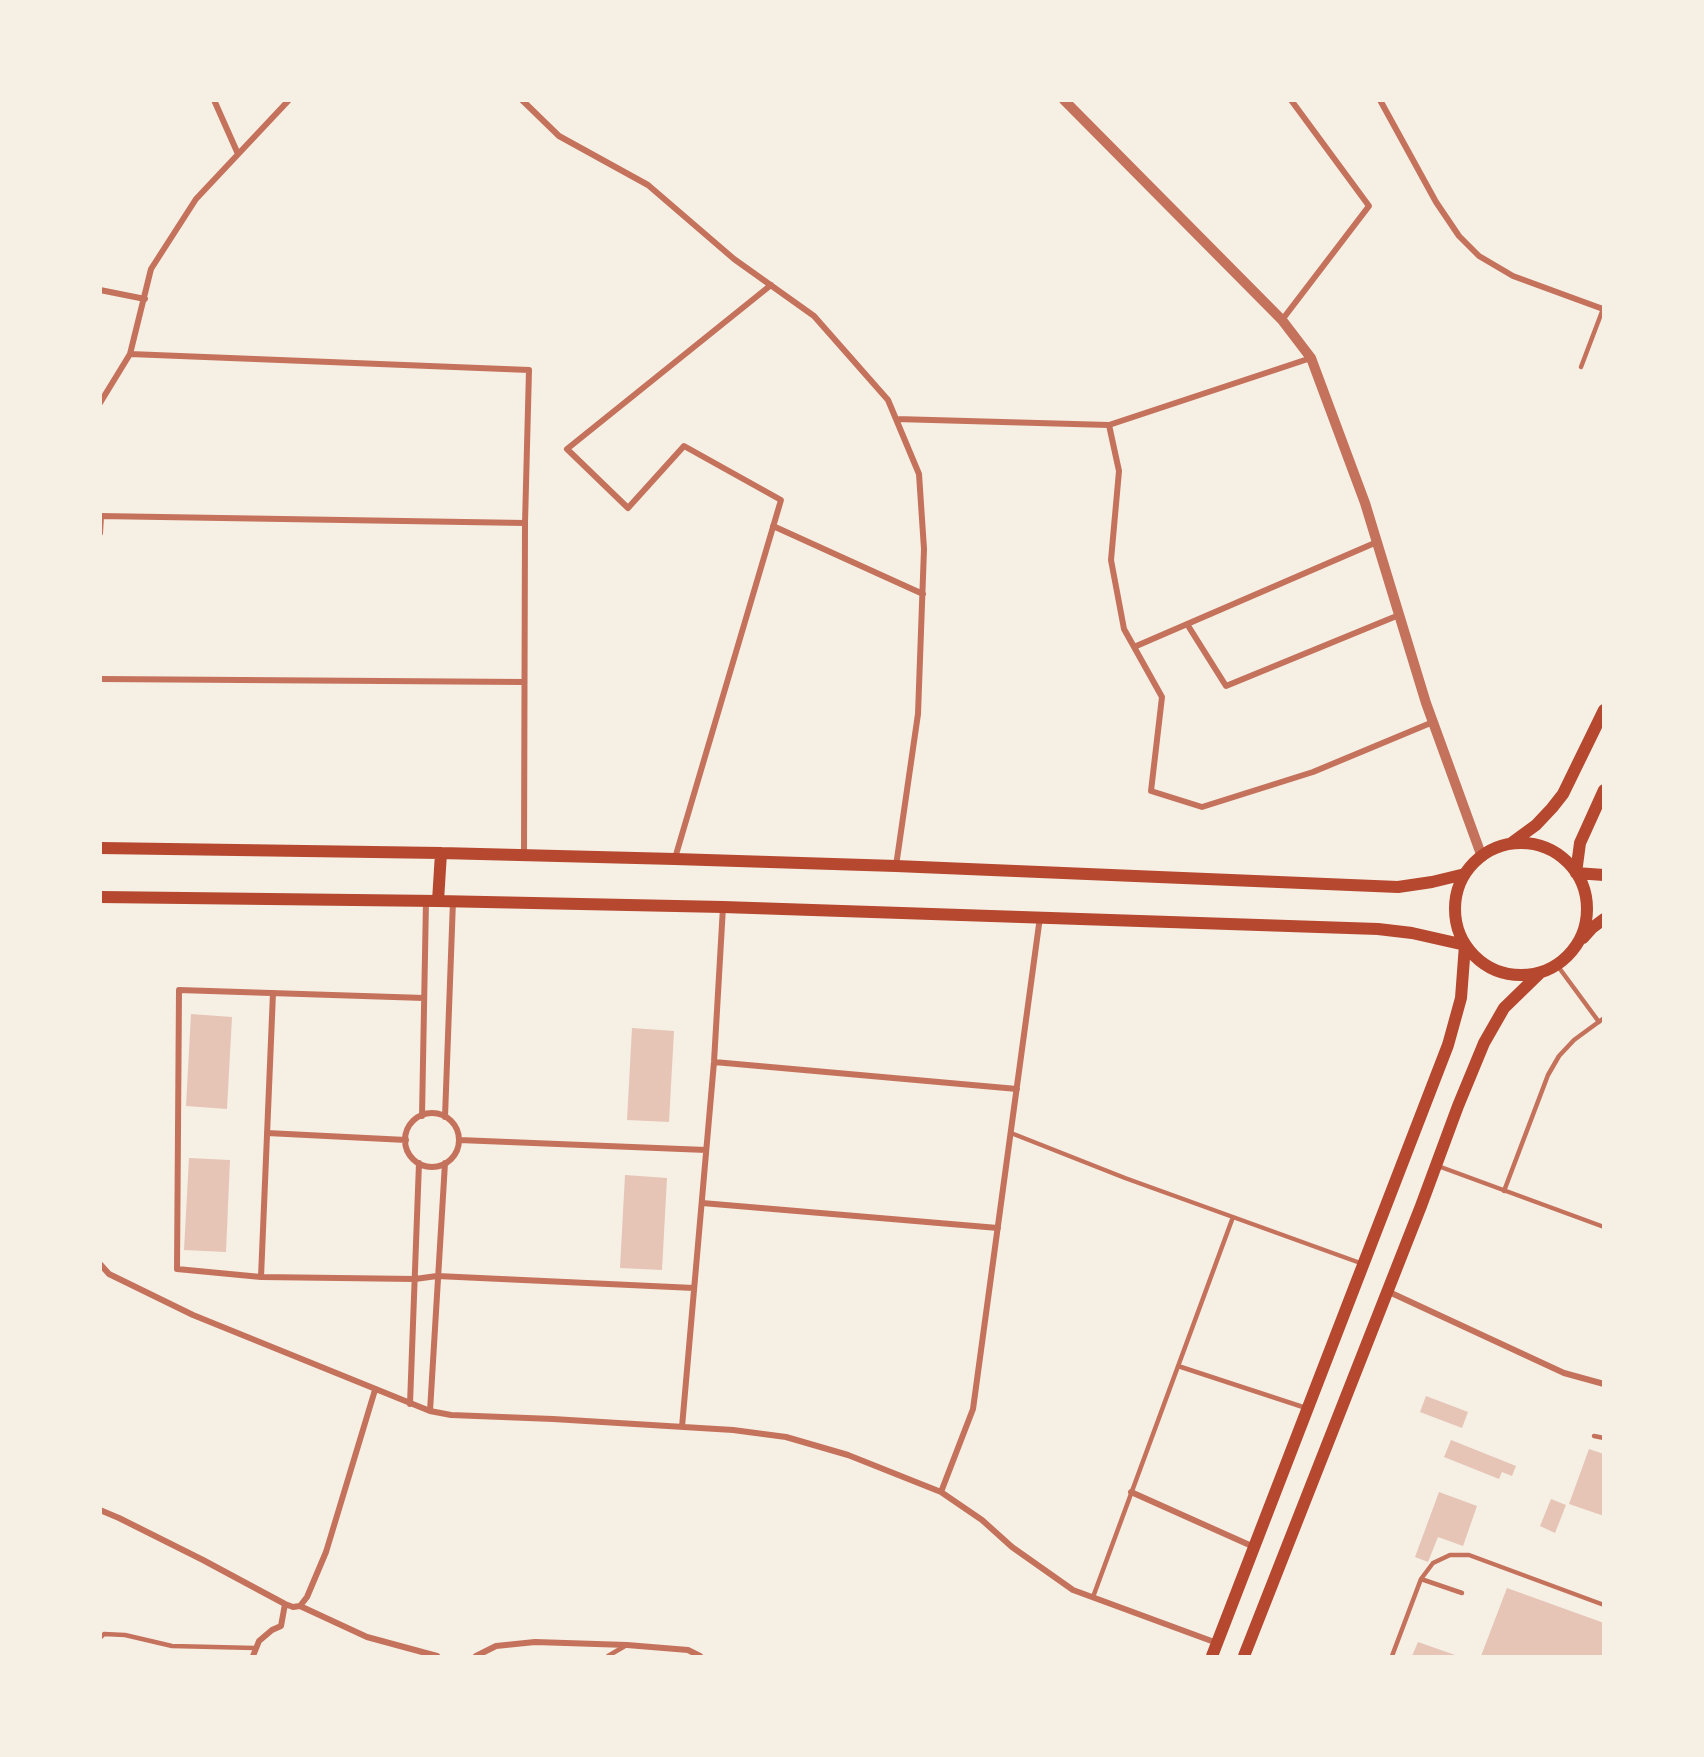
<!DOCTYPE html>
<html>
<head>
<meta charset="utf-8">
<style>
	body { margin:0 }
	#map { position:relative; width:1704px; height:1757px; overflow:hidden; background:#f6efe4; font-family:Raleway,sans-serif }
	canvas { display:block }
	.frame { position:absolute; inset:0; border:102px solid #f6efe4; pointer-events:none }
</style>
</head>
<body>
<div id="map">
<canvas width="1704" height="1757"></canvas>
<div class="frame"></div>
</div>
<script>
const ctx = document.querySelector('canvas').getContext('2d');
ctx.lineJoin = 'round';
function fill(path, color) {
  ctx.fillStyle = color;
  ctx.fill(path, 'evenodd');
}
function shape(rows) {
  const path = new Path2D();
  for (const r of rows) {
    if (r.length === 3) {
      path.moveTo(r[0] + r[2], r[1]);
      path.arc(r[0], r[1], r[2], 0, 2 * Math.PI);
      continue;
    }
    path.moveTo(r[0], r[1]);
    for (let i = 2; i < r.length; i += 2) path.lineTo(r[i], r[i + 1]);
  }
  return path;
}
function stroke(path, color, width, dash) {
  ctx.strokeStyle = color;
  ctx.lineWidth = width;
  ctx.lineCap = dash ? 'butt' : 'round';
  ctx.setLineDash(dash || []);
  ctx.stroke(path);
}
const building = shape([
	[191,1014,232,1017,227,1109,186,1106],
	[632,1028,674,1031,669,1122,627,1120],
	[189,1158,230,1160,226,1252,184,1250],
	[625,1175,667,1178,662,1270,620,1268],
	[1426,1396,1468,1412,1462,1428,1420,1412],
	[1451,1440,1516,1466,1512,1476,1502,1472,1499,1479,1444,1457],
	[1589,1449,1604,1454,1604,1516,1569,1504],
	[1439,1492,1477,1506,1463,1546,1438,1537,1428,1562,1415,1557],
	[1551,1499,1566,1505,1555,1533,1540,1526],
	[1507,1588,1604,1623,1604,1656,1481,1656],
	[1418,1642,1458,1656,1412,1656]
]);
const service = shape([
	[1581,367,1603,309],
	[1557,965,1599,1022],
	[1011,1133,1125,1178,1363,1264],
	[1438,1166,1604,1227],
	[1504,1191,1548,1075,1559,1056,1574,1040,1604,1018],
	[1178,1366,1306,1408],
	[1594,1436,1604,1438],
	[1421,1579,1462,1593],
	[1093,1597,1233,1217],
	[100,1638,104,1634,125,1635,172,1646,255,1648],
	[608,1656,625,1646],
	[1392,1656,1421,1579,1433,1563,1450,1555,1469,1555,1604,1605]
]);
const minor = shape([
	[214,100,238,154],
	[522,100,559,136,648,185,734,259,814,316,888,400,919,474,924,549,918,714,896,866],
	[1380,100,1436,202,1459,236,1479,256,1513,276,1603,309,1604,307],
	[100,290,145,299],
	[1282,320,1369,206,1291,100],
	[130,354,529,370,525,523,524,854],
	[100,403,130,354,151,269,196,199,289,100],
	[896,419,1109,425,1311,358],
	[1109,425,1119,471,1111,560,1124,629,1162,697,1151,791,1202,807,1313,772,1433,722],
	[100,516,525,523],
	[773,526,923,594],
	[100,533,101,517],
	[1187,624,1226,686,1399,615],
	[1134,647,1377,542],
	[100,679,524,682],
	[675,858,781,500,684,446,628,508,567,449,771,285],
	[424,998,179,990,177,1269,261,1277,415,1279,437,1276,694,1288],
	[714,1062,1017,1089],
	[432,1140,27],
	[422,1116,426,901],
	[445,1117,453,901],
	[267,1133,406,1140],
	[459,1140,706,1150],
	[702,1203,998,1228],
	[100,1264,109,1274,193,1315,430,1411,451,1415,553,1419,733,1430,786,1437,848,1455,941,1492,982,1520,1012,1547,1073,1590,1217,1643],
	[261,1277,273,993],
	[1387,1291,1564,1373,1604,1384],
	[410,1404,419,1163],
	[430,1411,445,1163],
	[682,1427,714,1062,723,907],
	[941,1492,973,1409,1040,917],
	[1131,1492,1254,1547],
	[100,1510,119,1518,203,1560,285,1604,293,1607,300,1606,307,1597,326,1552,375,1390],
	[300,1606,367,1637,437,1656],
	[253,1656,259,1641,272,1630,281,1626,285,1604],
	[476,1656,496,1646,535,1642,627,1645,688,1650,700,1656]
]);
const tertiary = shape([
	[1064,100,1282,320,1311,358,1365,503,1426,703,1482,857]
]);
const secondary = shape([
	[1604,790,1580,843,1576,873,1604,875],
	[1521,909,66],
	[1510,844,1536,825,1552,808,1563,794,1604,710],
	[100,848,441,853,675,859,896,866,1398,887,1432,882,1465,874],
	[100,897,438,901,723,907,1378,929,1412,933,1465,945,1461,998,1448,1045,1212,1656],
	[438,901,441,853],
	[1583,938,1592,928,1604,919],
	[1244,1656,1421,1206,1458,1106,1484,1043,1504,1008,1541,972]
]);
fill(building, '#e6c5b7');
stroke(service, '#c5725c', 4.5);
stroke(minor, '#c5725c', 6);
stroke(tertiary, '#c5725c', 10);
stroke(secondary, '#b5482f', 12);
</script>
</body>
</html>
